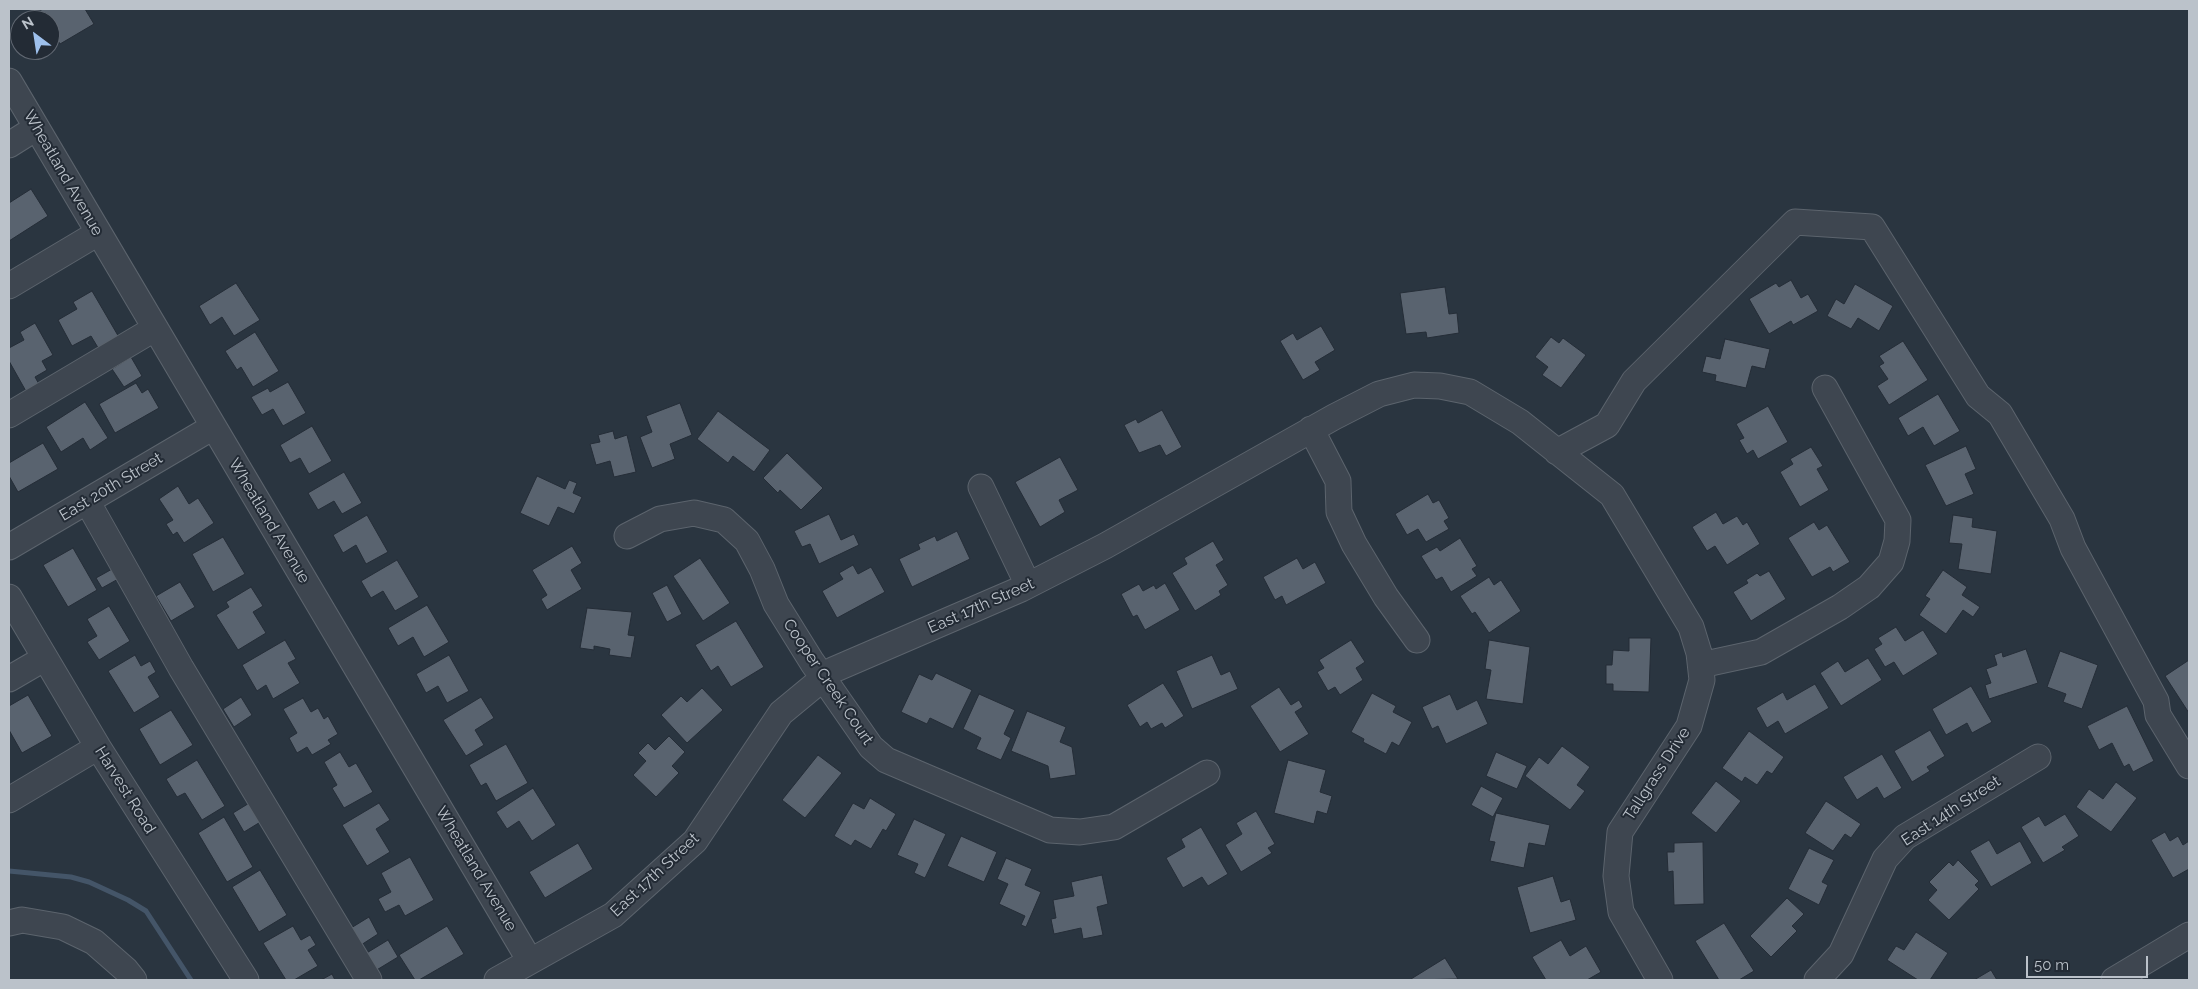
<!DOCTYPE html>
<html>
<head>
<meta charset="utf-8">
<style>
	body { margin:0 }
	#map { position:relative; width:2198px; height:989px; overflow:hidden; background:#2a3540; font-family:Raleway,sans-serif }
	canvas { display:block }
	.frame { position:absolute; inset:0; border:10px solid #bbc2ca; pointer-events:none }
	.north { position:absolute; left:10px; top:10px; width:50px; height:50px; box-sizing:border-box; background:#232b35; border:1px solid #606771; border-radius:50%; rotate:329deg; font-size:14px; font-weight:700; line-height:20px; text-align:center; color:#bbc2ca }
	.north::after { content:''; display:block; margin:auto; width:18px; height:22px; background:#9ec0ec; clip-path:polygon(50% 0,100% 100%,50% 72%,0 100%) }
	.scale { position:absolute; left:2026px; top:956px; width:122px; height:22px; box-sizing:border-box; border:2px solid #bbc2ca; border-top:0; padding-left:6px; font-size:15px; line-height:18px; white-space:nowrap; color:#bbc2ca; -webkit-text-stroke:4px #232b35; paint-order:stroke }
</style>
</head>
<body>
<div id="map">
<canvas width="2198" height="989"></canvas>
<div class="frame"></div>
<div class="north">N</div>
<div class="scale">50 m</div>
</div>
<script>
const ctx = document.querySelector('canvas').getContext('2d');
ctx.lineJoin = 'round';
function shape(rows) {
  const path = new Path2D();
  for (const r of rows) {
    path.moveTo(r[0], r[1]);
    for (let i = 2; i < r.length; i += 2) path.lineTo(r[i], r[i + 1]);
  }
  return path;
}
function stroke(path, color, width, dash) {
  ctx.strokeStyle = color;
  ctx.lineWidth = width;
  ctx.lineCap = dash ? 'butt' : 'round';
  ctx.setLineDash(dash || []);
  ctx.stroke(path);
}
function fill(path, color) {
  ctx.fillStyle = color;
  ctx.fill(path, 'evenodd');
}
function label(font, color, halo, rows, align = 'center') {
  ctx.font = font + ' Raleway,sans-serif';
  ctx.lineWidth = 4;
  ctx.setLineDash([]);
  ctx.textBaseline = 'middle';
  ctx.strokeStyle = halo;
  ctx.fillStyle = color;
  for (const [text, x, y, turn = 0] of rows) {
    ctx.save();
    ctx.translate(x, y);
    ctx.rotate((+turn || 0) * Math.PI / 180);
    ctx.textAlign = isNaN(turn) ? turn : align;
    if (halo) ctx.strokeText(text, 0, 0);
    ctx.fillText(text, 0, 0);
    ctx.restore();
  }
}
const stream = shape([
	[9,871,71,877,89,882,128,900,146,911,191,980]
]);
const building = shape([
	[40,9,85,9,94,24,60,44,50,27,50,20,46,20,40,9],
	[31,189,48,216,9,241,9,203,31,189],
	[1791,280,1801,298,1808,294,1818,311,1793,325,1791,321,1769,334,1749,299,1776,283,1779,287,1791,280],
	[236,283,260,320,234,336,222,317,210,325,199,306,236,283],
	[1855,284,1893,306,1879,331,1858,318,1851,329,1827,316,1836,299,1844,304,1855,284],
	[1445,287,1449,314,1457,313,1459,333,1427,338,1426,332,1406,334,1400,293,1445,287],
	[92,291,120,339,100,351,91,336,72,346,58,320,77,309,73,302,92,291],
	[35,323,53,355,42,361,47,370,35,377,40,386,27,393,9,361,9,348,24,340,20,332,35,323],
	[1321,326,1335,350,1315,362,1320,370,1303,380,1280,341,1293,333,1297,340,1321,326],
	[255,332,279,371,253,387,241,367,237,370,225,351,255,332],
	[1551,337,1559,343,1563,338,1586,355,1561,388,1542,375,1548,367,1535,357,1551,337],
	[1725,339,1770,349,1765,369,1752,366,1746,388,1715,381,1716,375,1702,372,1706,356,1720,359,1725,339],
	[1903,341,1928,380,1889,405,1877,386,1888,379,1879,366,1884,363,1879,356,1903,341],
	[131,357,142,376,124,387,112,369,131,357],
	[288,382,306,413,283,426,273,409,262,415,251,397,268,388,270,392,288,382],
	[136,383,142,393,148,389,159,408,115,433,99,404,136,383],
	[1938,394,1960,431,1934,446,1923,427,1908,436,1898,418,1938,394],
	[85,402,108,438,90,450,83,438,61,452,46,427,85,402],
	[680,403,692,435,670,444,675,459,652,468,640,437,652,432,646,416,680,403],
	[1768,406,1788,442,1758,459,1753,450,1747,454,1739,440,1744,438,1736,424,1768,406],
	[1162,410,1182,447,1166,456,1160,445,1139,453,1124,425,1136,419,1138,423,1162,410],
	[718,411,770,450,754,472,733,456,728,463,697,439,718,411],
	[312,426,332,461,309,474,300,458,290,463,280,445,312,426],
	[613,431,615,439,627,435,636,472,614,477,610,461,596,465,590,444,600,442,598,435,613,431],
	[43,443,58,469,18,492,9,476,9,463,43,443],
	[1966,446,1976,469,1965,474,1974,494,1946,506,1925,465,1966,446],
	[1811,447,1823,466,1817,469,1829,490,1800,507,1780,472,1793,464,1790,459,1811,447],
	[787,453,823,488,801,510,780,490,778,493,763,478,787,453],
	[1060,457,1078,490,1059,500,1065,512,1040,527,1015,482,1060,457],
	[344,472,362,503,342,514,334,501,318,510,308,493,344,472],
	[537,476,565,489,569,480,577,483,573,493,582,497,574,514,558,507,549,526,520,513,537,476],
	[178,486,189,504,198,498,214,523,184,543,177,532,173,535,166,524,173,520,159,499,178,486],
	[1428,494,1433,503,1439,500,1449,518,1444,521,1449,529,1426,542,1418,529,1407,535,1395,514,1428,494],
	[1716,512,1723,524,1737,516,1743,525,1747,522,1760,544,1727,565,1715,546,1707,551,1692,527,1716,512],
	[829,514,841,540,854,534,859,545,819,564,810,544,802,547,794,531,829,514],
	[367,515,388,552,366,564,356,545,343,553,333,535,367,515],
	[1953,515,1973,518,1972,527,1997,531,1991,574,1958,569,1962,544,1949,543,1953,515],
	[1814,522,1819,530,1827,525,1850,562,1833,572,1830,567,1812,577,1788,538,1814,522],
	[957,531,970,559,912,587,899,559,920,549,918,544,935,536,937,541,957,531],
	[223,537,245,574,213,592,192,554,223,537],
	[1460,538,1477,566,1472,569,1477,576,1451,592,1442,577,1436,580,1421,556,1437,547,1440,551,1460,538],
	[1213,541,1224,560,1216,565,1228,585,1219,591,1221,595,1195,611,1172,573,1187,564,1184,558,1213,541],
	[572,546,582,563,571,570,582,589,547,610,541,599,547,595,532,570,572,546],
	[73,548,97,590,68,607,43,565,73,548],
	[700,558,730,603,703,621,673,576,700,558],
	[1297,558,1303,569,1315,562,1326,583,1286,605,1282,596,1275,600,1263,577,1297,558],
	[397,560,419,597,395,611,383,591,371,598,361,581,397,560],
	[853,565,858,574,871,567,885,592,837,618,822,591,843,579,839,573,853,565],
	[114,568,120,578,102,588,96,578,114,568],
	[1943,570,1967,587,1962,595,1980,607,1973,617,1963,610,1946,634,1919,615,1930,599,1925,596,1943,570],
	[1769,571,1786,599,1751,621,1733,592,1748,583,1746,580,1757,573,1760,576,1769,571],
	[1489,577,1494,585,1501,580,1521,611,1489,633,1475,612,1472,614,1460,596,1489,577],
	[180,582,195,607,171,621,156,596,180,582],
	[1165,583,1180,610,1145,630,1137,615,1133,617,1121,594,1139,584,1143,591,1154,585,1156,589,1165,583],
	[667,585,682,614,667,622,652,593,667,585],
	[251,587,263,606,253,612,266,633,238,650,216,615,229,607,226,602,251,587],
	[427,605,449,642,424,657,413,637,398,646,388,628,427,605],
	[109,606,130,641,99,660,87,642,97,636,87,619,109,606],
	[587,608,632,612,628,635,635,636,631,658,609,655,610,649,594,646,594,650,580,648,587,608],
	[736,621,764,667,731,687,718,666,711,671,695,645,736,621],
	[1896,627,1905,641,1923,630,1938,654,1903,676,1894,662,1885,667,1874,649,1882,644,1878,638,1896,627],
	[1629,638,1651,638,1649,692,1613,691,1613,684,1606,684,1606,665,1612,665,1613,650,1629,651,1629,638],
	[285,640,296,659,288,663,300,683,273,699,266,685,257,691,242,665,285,640],
	[1351,640,1365,662,1356,668,1363,680,1340,695,1335,687,1328,691,1317,672,1324,668,1319,660,1351,640],
	[1489,640,1530,647,1523,704,1486,699,1491,670,1485,669,1489,640],
	[2026,649,2038,683,1989,699,1985,685,1991,683,1986,669,1997,665,1994,655,2002,652,2003,657,2026,649],
	[2060,651,2098,665,2082,709,2063,702,2066,694,2047,687,2060,651],
	[135,655,141,666,150,661,156,672,148,677,160,697,134,713,108,671,135,655],
	[449,655,469,691,447,703,438,686,426,693,416,674,449,655],
	[1212,655,1221,675,1230,671,1238,689,1192,709,1176,671,1212,655],
	[1868,658,1882,680,1841,706,1820,673,1838,661,1845,672,1868,658],
	[2189,660,2189,713,2165,676,2189,660],
	[936,673,972,690,953,729,930,718,927,724,901,712,919,674,932,680,936,673],
	[1163,683,1184,716,1165,728,1162,723,1151,729,1147,722,1140,727,1127,705,1163,683],
	[1815,684,1829,708,1785,734,1778,721,1767,728,1756,708,1783,692,1787,700,1815,684],
	[1971,686,1992,722,1972,733,1967,723,1946,735,1932,709,1971,686],
	[1279,687,1291,705,1299,700,1303,707,1295,712,1309,734,1280,752,1250,706,1279,687],
	[702,688,723,710,687,743,661,715,681,696,687,702,702,688],
	[1372,693,1396,706,1393,712,1412,722,1399,746,1392,742,1386,754,1363,742,1364,739,1351,732,1372,693],
	[979,694,1015,710,1004,734,1011,738,1001,760,976,749,981,738,963,729,979,694],
	[1450,694,1457,710,1477,700,1488,724,1446,744,1438,726,1432,729,1422,707,1450,694],
	[28,695,52,736,22,753,9,730,9,706,28,695],
	[241,697,252,715,234,727,223,709,241,697],
	[481,697,494,718,475,730,484,745,466,756,443,720,481,697],
	[303,698,311,712,318,708,324,719,328,716,338,734,328,740,331,744,312,755,307,747,297,753,289,738,297,733,283,709,303,698],
	[2127,706,2154,761,2133,772,2129,764,2124,767,2112,743,2099,750,2087,726,2127,706],
	[171,710,193,745,160,765,139,729,171,710],
	[1027,711,1066,727,1060,742,1072,747,1076,775,1050,779,1048,766,1011,751,1027,711],
	[1930,730,1945,756,1927,767,1930,771,1912,782,1894,751,1930,730],
	[1749,731,1784,757,1772,774,1767,771,1757,785,1745,777,1742,782,1722,768,1749,731],
	[669,736,685,752,672,766,679,773,656,797,633,775,646,761,638,753,648,743,655,750,669,736],
	[506,744,528,783,496,801,486,783,481,786,469,765,506,744],
	[1562,746,1590,767,1577,785,1585,791,1570,810,1525,776,1539,757,1548,764,1562,746],
	[340,752,349,767,356,763,373,792,344,808,332,788,337,785,324,762,340,752],
	[1496,752,1527,766,1517,789,1486,776,1496,752],
	[1882,754,1902,788,1884,799,1877,787,1857,800,1843,777,1882,754],
	[818,755,842,773,805,818,782,800,818,755],
	[197,760,225,806,202,820,185,793,177,797,166,779,197,760],
	[1288,760,1326,770,1320,792,1332,796,1327,814,1317,811,1314,824,1274,813,1288,760],
	[1716,781,1741,801,1716,833,1691,813,1716,781],
	[2116,782,2137,798,2111,832,2076,807,2089,789,2103,799,2116,782],
	[1481,786,1503,798,1493,817,1471,805,1481,786],
	[533,788,556,825,532,841,519,821,507,829,496,812,533,788],
	[870,798,896,814,886,831,883,829,871,849,855,840,851,846,834,836,853,803,864,809,870,798],
	[1826,801,1861,824,1851,838,1845,834,1833,851,1805,833,1826,801],
	[251,802,262,821,244,832,233,813,251,802],
	[379,803,390,820,376,829,390,852,367,866,342,825,379,803],
	[1256,811,1275,844,1268,848,1272,853,1241,872,1225,845,1242,834,1236,823,1256,811],
	[1496,813,1550,825,1545,846,1529,843,1524,868,1490,861,1495,842,1489,841,1496,813],
	[2065,814,2079,836,2062,847,2065,850,2043,863,2021,827,2039,816,2045,826,2065,814],
	[224,817,253,867,227,882,198,833,224,817],
	[914,819,946,834,925,878,914,873,918,864,897,855,914,819],
	[1201,827,1228,874,1208,886,1202,877,1183,888,1166,858,1185,847,1181,839,1201,827],
	[2165,832,2170,841,2178,836,2183,845,2189,841,2189,869,2173,878,2151,840,2165,832],
	[961,836,997,852,984,882,947,866,961,836],
	[1989,840,1997,854,2020,841,2032,863,1991,887,1970,851,1989,840],
	[1703,842,1704,904,1674,905,1673,871,1668,872,1667,852,1674,852,1674,843,1703,842],
	[578,843,593,869,545,898,529,872,578,843],
	[1809,848,1834,860,1822,882,1828,885,1819,905,1788,889,1809,848],
	[410,857,434,900,405,916,399,905,385,912,378,899,391,892,381,873,410,857],
	[1006,858,1032,869,1025,885,1041,892,1026,927,1021,925,1025,916,999,904,1008,884,997,879,1006,858],
	[1958,860,1979,881,1975,885,1979,889,1949,920,1928,900,1937,890,1929,882,1949,862,1953,866,1958,860],
	[260,870,287,915,259,932,232,887,260,870],
	[1102,875,1108,904,1097,907,1103,935,1083,939,1081,928,1054,934,1051,919,1056,918,1053,900,1074,896,1071,882,1102,875],
	[1553,876,1561,902,1570,899,1576,920,1530,933,1517,887,1553,876],
	[1787,898,1804,914,1792,926,1797,931,1771,957,1750,936,1787,898],
	[369,917,378,934,361,945,351,928,369,917],
	[1724,923,1754,971,1739,980,1719,980,1695,941,1724,923],
	[293,926,301,940,310,935,316,945,308,950,318,966,294,980,286,980,263,943,293,926],
	[447,926,464,954,419,980,415,980,399,955,447,926],
	[1916,932,1948,953,1930,980,1918,980,1887,960,1896,946,1904,950,1916,932],
	[388,940,398,957,375,971,365,954,388,940],
	[1561,940,1570,956,1586,946,1601,972,1587,980,1546,980,1532,957,1561,940],
	[1445,958,1458,979,1411,980,1411,979,1445,958],
	[1991,970,1997,980,1974,980,1991,970],
	[332,974,335,980,321,980,332,974]
]);
const minor = shape([
	[9,81,530,961],
	[9,145,36,128],
	[9,286,98,233],
	[9,415,154,329],
	[1311,429,1338,481,1339,512,1354,544,1386,597,1417,640],
	[1557,452,1607,425,1634,381,1795,222,1872,227,1978,396,2000,414,2062,519,2073,548,2156,701,2158,715,2189,766],
	[981,487,1028,585],
	[87,501,181,668,369,980],
	[627,536,660,519,694,513,724,520,747,541,762,569,776,604,812,662,871,747,886,760,1050,830,1080,832,1114,827,1207,773],
	[9,547,213,427],
	[9,597,98,747,246,980],
	[1701,665,1761,652,1840,607,1869,587,1891,562,1897,541,1898,520,1825,388],
	[9,679,45,658],
	[9,800,98,747],
	[9,923,22,920,63,927,94,942,126,970,134,980],
	[497,980,613,915,695,841,781,713,833,670,1021,589,1105,546,1334,417,1379,394,1414,385,1440,386,1470,392,1520,422,1612,495,1691,627,1699,653,1702,680,1689,726,1620,832,1616,876,1621,912,1660,980],
	[1817,980,1841,954,1885,859,1905,837,2038,757],
	[2114,980,2189,935]
]);
const streetNames = [
	["Wheatland Avenue",63,173,60],
	["East 20th Street",111,487,-31],
	["Wheatland Avenue",269,521,59],
	["East 17th Street",981,606,-24],
	["Cooper Creek Court",828,682,56],
	["Tallgrass Drive",1657,774,-57],
	["Harvest Road",125,790,58],
	["East 14th Street",1951,811,-33],
	["Wheatland Avenue",476,869,59],
	["East 17th Street",655,875,-43]
];
stroke(stream, '#445568', 5);
fill(building, '#59636f');
stroke(building, '#252d37', 1);
stroke(minor, '#5c646d', 27);
stroke(minor, '#3e4650', 25);
label('16px', '#bbc2ca', '#232b35', streetNames);
</script>
</body>
</html>
